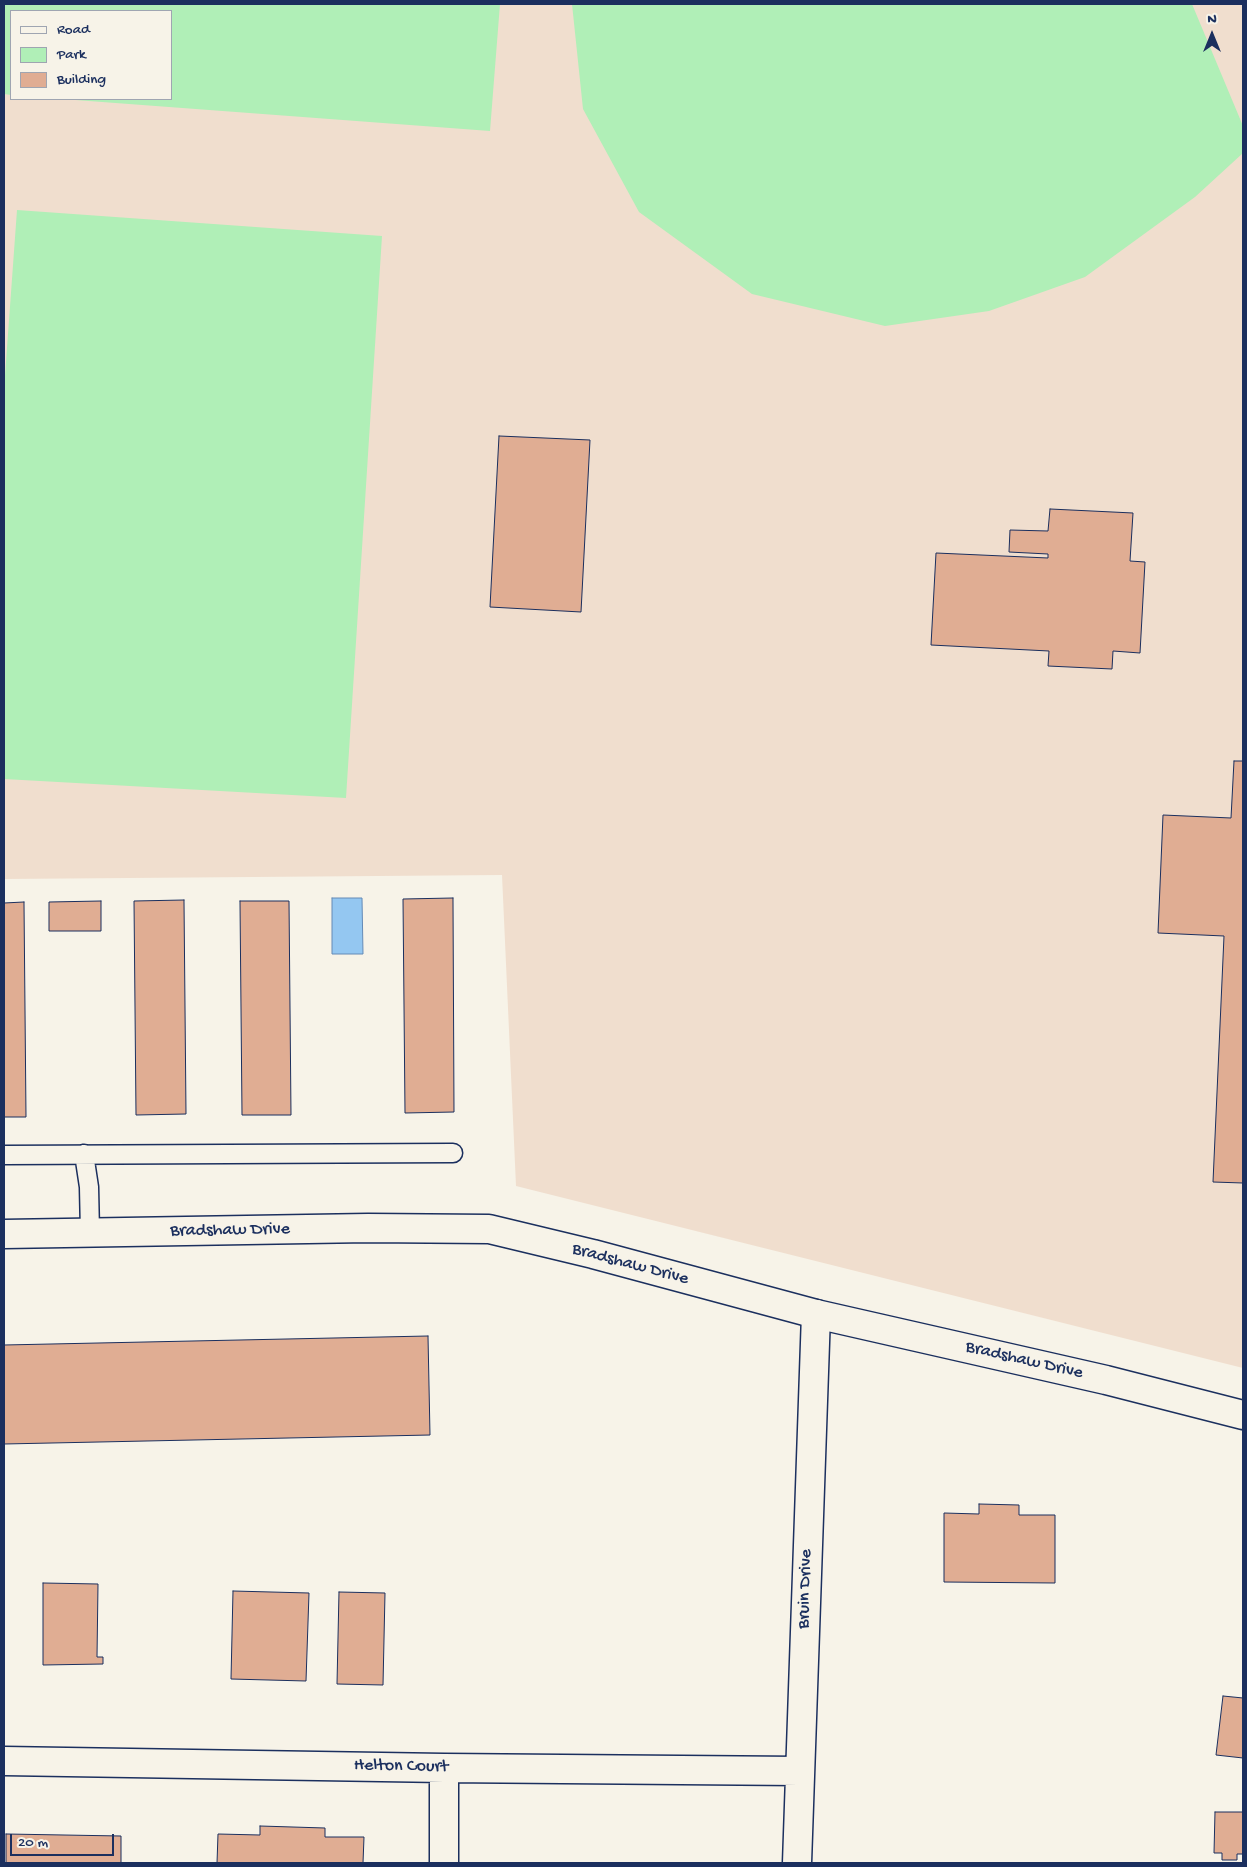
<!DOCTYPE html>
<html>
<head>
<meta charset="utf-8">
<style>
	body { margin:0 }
	#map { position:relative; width:1247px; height:1867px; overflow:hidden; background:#f7f3e8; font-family:"Gochi Hand",sans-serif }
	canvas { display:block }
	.frame { position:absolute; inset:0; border:5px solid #1b2f5e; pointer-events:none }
	.legend { position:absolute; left:10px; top:10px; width:162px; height:90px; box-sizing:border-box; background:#f7f3e8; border:1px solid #9fa5b1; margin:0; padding:6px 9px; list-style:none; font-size:15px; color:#1b2f5e }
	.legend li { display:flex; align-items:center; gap:10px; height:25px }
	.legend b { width:25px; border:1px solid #9fa5b1 }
	.north { position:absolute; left:1187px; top:10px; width:50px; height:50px; -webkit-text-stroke:4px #f7f3e8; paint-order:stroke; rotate:0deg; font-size:14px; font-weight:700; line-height:20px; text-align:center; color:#1b2f5e }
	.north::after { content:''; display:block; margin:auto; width:18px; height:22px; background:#1b2f5e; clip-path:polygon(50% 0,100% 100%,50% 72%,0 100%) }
	.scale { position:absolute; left:10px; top:1834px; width:104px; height:22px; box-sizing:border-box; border:2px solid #1b2f5e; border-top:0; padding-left:6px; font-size:15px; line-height:18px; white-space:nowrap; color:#1b2f5e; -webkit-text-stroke:4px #f7f3e8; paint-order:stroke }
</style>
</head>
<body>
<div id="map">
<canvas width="1247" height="1867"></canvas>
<div class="frame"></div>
<ul class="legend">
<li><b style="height:6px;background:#f7f3e8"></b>Road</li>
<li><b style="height:14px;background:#b0efb7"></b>Park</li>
<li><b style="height:14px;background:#e0ad93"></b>Building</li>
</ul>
<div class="north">N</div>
<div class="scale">20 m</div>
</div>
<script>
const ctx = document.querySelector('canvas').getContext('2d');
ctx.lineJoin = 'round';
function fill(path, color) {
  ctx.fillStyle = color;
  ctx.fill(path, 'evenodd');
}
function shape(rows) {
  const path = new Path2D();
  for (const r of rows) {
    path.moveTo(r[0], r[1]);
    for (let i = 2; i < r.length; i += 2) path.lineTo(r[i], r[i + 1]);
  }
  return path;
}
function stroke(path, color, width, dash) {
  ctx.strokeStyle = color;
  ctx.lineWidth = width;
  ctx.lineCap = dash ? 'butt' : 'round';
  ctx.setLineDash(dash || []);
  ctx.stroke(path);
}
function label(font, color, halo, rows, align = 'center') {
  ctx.font = font + ' "Gochi Hand",sans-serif';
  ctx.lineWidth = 4;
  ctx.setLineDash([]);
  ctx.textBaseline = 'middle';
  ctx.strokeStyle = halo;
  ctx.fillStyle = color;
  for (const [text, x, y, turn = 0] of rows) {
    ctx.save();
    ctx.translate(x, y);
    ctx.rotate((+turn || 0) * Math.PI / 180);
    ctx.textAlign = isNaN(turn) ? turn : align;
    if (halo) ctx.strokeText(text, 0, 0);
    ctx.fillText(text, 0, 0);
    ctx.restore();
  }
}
const built = shape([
	[4,4,1243,4,1243,1368,516,1186,502,875,4,879],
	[11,11,171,11,171,99,11,99]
]);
const green = shape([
	[4,4,500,4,490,131,62,99,171,99,171,11,11,11,11,95,4,94],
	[572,4,1192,4,1243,126,1243,153,1195,197,1085,277,989,311,885,326,752,294,639,212,583,109],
	[17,210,382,236,346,798,4,779,4,389]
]);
const water = shape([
	[332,898,362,898,363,954,332,954,332,898]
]);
const building = shape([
	[499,436,590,440,581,612,490,607,499,436],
	[1050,509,1133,513,1130,561,1145,562,1140,653,1113,651,1112,669,1048,666,1049,651,931,645,936,553,1048,558,1048,554,1009,552,1010,530,1048,531,1050,509],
	[1234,761,1243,761,1243,1183,1213,1182,1224,936,1158,933,1163,815,1231,818,1234,761],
	[453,898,454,1112,405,1113,403,899,453,898],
	[184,900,186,1114,136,1115,134,901,184,900],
	[101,901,101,931,49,931,49,902,101,901],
	[240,901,289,901,291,1115,242,1115,240,901],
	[24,902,26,1117,4,1117,4,903,24,902],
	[428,1336,430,1435,4,1444,4,1345,428,1336],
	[979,1504,1019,1505,1019,1515,1055,1515,1055,1583,944,1582,944,1513,979,1514,979,1504],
	[43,1583,98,1584,97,1657,103,1657,103,1664,43,1665,43,1583],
	[233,1591,309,1593,306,1681,231,1679,233,1591],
	[339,1592,385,1593,383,1685,337,1684,339,1592],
	[1223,1696,1243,1698,1243,1758,1216,1755,1223,1696],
	[1215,1812,1243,1812,1243,1854,1237,1854,1237,1860,1222,1860,1222,1853,1214,1853,1215,1812],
	[260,1826,325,1828,325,1837,364,1837,363,1863,217,1863,218,1834,260,1835,260,1826],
	[6,1834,121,1836,121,1863,6,1863,6,1834]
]);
const lane = shape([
	[84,1154,89,1187,90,1233],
	[4,1155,453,1153]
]);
const street = shape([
	[4,1761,444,1768,799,1771],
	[444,1863,444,1768],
	[797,1863,816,1314]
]);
const secondary = shape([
	[4,1234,368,1228,489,1229,593,1254,816,1314,1106,1380,1243,1415]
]);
const streetNames = [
	["Bradshaw Drive",230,1231,-1],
	["Bradshaw Drive",630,1265,15],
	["Bradshaw Drive",1024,1361,13],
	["Bruin Drive",806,1589,-88],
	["Helton Court",401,1767,1]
];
fill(built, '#f0dece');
fill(green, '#b0efb7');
fill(water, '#94c7f1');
stroke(water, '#648ab6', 1);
fill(building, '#e0ad93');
stroke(building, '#1b2f5e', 1);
stroke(lane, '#1b2f5e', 21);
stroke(street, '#1b2f5e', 31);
stroke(secondary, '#1b2f5e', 31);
stroke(lane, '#f7f3e8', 18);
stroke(street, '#f7f3e8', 28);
stroke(secondary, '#f7f3e8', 28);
label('18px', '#1b2f5e', '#f7f3e8', streetNames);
</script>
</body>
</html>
